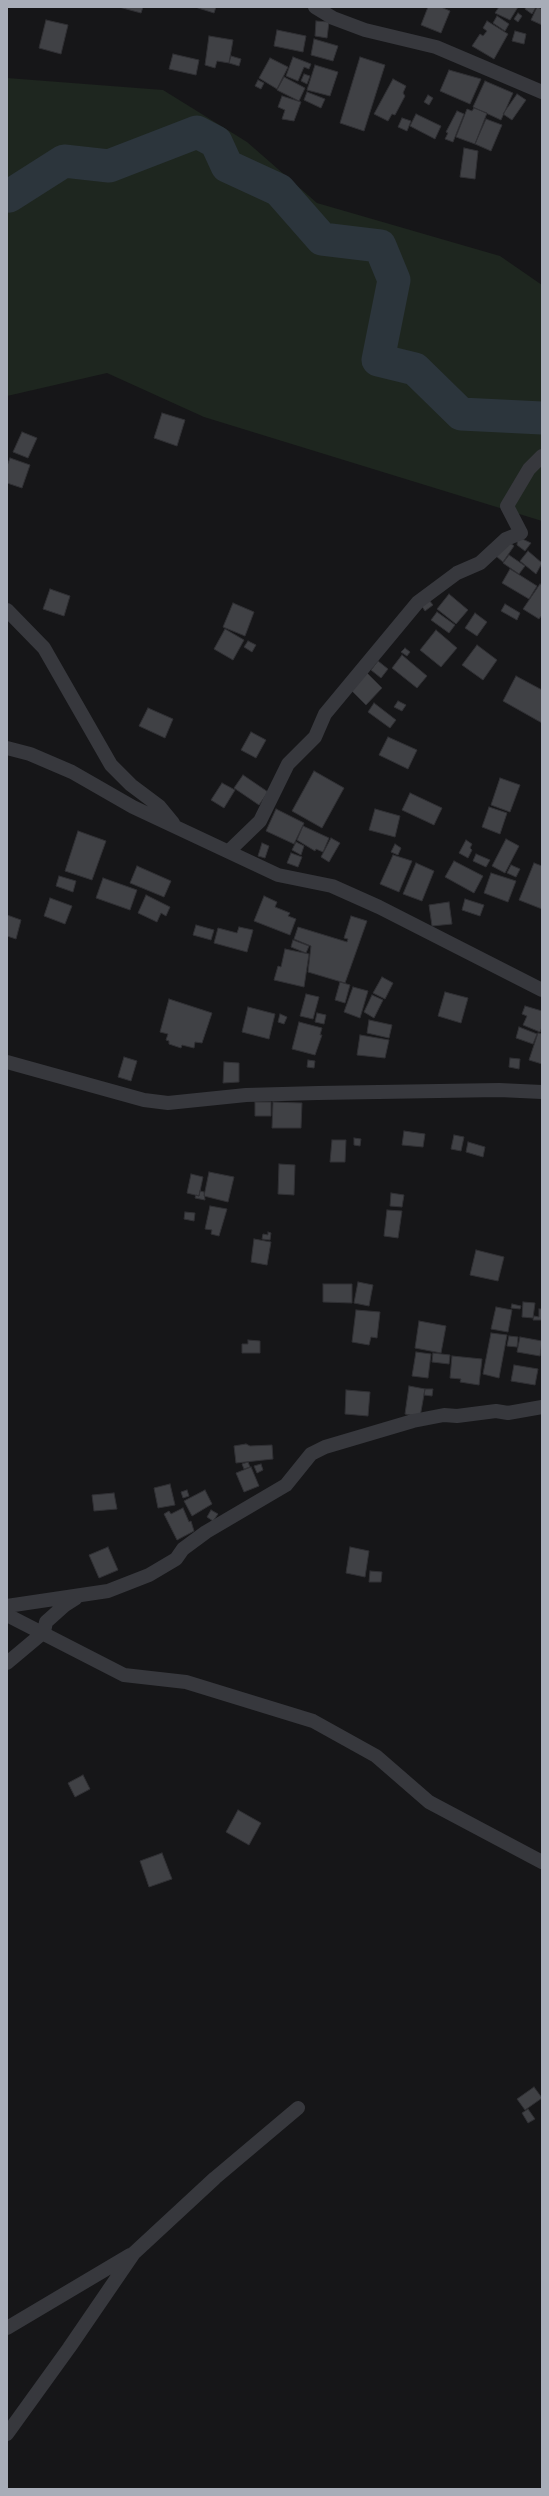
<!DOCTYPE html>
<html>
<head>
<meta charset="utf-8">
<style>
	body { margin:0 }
	#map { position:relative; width:549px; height:2496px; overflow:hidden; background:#161618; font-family:Helvetica,sans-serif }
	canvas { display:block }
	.frame { position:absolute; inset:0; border:8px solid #a8adb8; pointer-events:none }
</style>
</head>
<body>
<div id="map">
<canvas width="549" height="2496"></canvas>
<div class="frame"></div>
</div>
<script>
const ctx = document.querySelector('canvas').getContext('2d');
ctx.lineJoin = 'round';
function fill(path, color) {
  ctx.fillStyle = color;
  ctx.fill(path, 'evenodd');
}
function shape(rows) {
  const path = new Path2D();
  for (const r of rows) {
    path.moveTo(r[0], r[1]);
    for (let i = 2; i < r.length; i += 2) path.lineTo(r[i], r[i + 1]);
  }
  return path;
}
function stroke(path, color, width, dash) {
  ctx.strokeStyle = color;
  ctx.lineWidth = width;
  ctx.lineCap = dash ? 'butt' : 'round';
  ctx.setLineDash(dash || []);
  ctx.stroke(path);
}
const green = shape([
	[7,78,163,90,247,142,317,203,500,256,542,285,542,521,204,417,107,373,7,396]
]);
const river = shape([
	[7,195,9,196,64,161,109,166,197,132,216,142,227,166,279,190,322,239,380,246,394,280,378,360,415,369,461,414,542,418]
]);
const building = shape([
	[119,7,143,7,141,13,119,7],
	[195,7,216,7,214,13,195,7],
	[428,7,441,7,450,11,441,33,421,25,428,7],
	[499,7,518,7,510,20,495,13,499,7],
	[526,7,536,7,532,14,525,9,526,7],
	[537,7,542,9,542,25,531,20,537,7],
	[518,13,522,16,518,22,514,19,518,13],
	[497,16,509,24,505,31,493,23,497,16],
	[46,20,68,25,61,54,39,48,46,20],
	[316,21,329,22,327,38,315,36,316,21],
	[487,21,508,34,494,59,472,46,480,34,483,36,487,31,483,28,487,21],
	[277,30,306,36,303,52,274,46,277,30],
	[515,31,526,34,524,44,512,41,515,31],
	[209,36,233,40,229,63,217,61,215,68,205,65,209,36],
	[314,39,338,46,333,61,311,55,314,39],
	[173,54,199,60,196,75,169,69,173,54],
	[231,56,241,59,239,66,229,63,231,56],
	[293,57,311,64,309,69,304,67,298,81,286,76,293,57],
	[360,57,385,65,364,131,340,123,360,57],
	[270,58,288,67,277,89,259,78,270,58],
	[315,65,338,72,330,96,307,90,315,65],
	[449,70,481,79,470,104,440,91,449,70],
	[304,74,310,76,307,84,301,81,304,74],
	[284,77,305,88,299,101,277,90,284,77],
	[393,79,406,86,403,93,405,96,395,115,392,114,388,121,374,114,393,79],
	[258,80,264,83,261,89,255,86,258,80],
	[485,81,513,93,501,120,473,107,485,81],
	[307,92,325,99,321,108,304,100,307,92],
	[517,94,526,100,512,120,503,114,517,94],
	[428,95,433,98,429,105,424,102,428,95],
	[282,96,301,102,294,121,282,119,285,110,278,107,282,96],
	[474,108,487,113,475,144,456,137,467,109,472,111,474,108],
	[457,111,464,114,453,142,445,139,448,133,446,132,457,111],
	[416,114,441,126,435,139,410,126,416,114],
	[402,118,411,121,407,131,398,127,402,118],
	[486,119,502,125,491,151,475,144,486,119],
	[464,148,478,151,475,179,460,177,464,148],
	[162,413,185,420,177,446,154,438,162,413],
	[22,432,37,438,28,458,13,452,22,432],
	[10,458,30,465,22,488,7,483,7,466,10,458],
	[518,537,531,543,525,551,517,545,518,537],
	[508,541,514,546,503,562,496,556,508,541],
	[528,551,542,563,536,574,520,561,528,551],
	[509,555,525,566,519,574,503,563,509,555],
	[510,569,537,586,529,599,502,583,510,569],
	[540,584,542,585,542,615,539,619,523,609,540,584],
	[50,589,70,596,64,616,43,609,50,589],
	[449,594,468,610,456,624,437,609,449,594],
	[429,600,433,605,425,611,421,605,429,600],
	[233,603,254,612,245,636,223,627,233,603],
	[505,604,520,613,517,620,501,611,505,604],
	[437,612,455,625,449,633,431,620,437,612],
	[475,613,487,622,477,636,465,628,475,613],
	[225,629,244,640,233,660,214,649,225,629],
	[436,630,457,648,441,667,420,650,436,630],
	[248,641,256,645,252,652,244,647,248,641],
	[477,645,497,660,483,680,462,665,477,645],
	[405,648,410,652,407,656,401,652,405,648],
	[402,655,427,676,417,688,392,668,402,655],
	[378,661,388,669,381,678,371,670,378,661],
	[367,673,382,688,366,705,351,690,367,673],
	[516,676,542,690,542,723,503,701,516,676],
	[398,701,406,705,402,711,394,707,398,701],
	[374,703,396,720,390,728,368,712,374,703],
	[148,708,173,719,165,738,139,726,148,708],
	[251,732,266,740,256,758,241,750,251,732],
	[388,737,417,750,408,769,379,755,388,737],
	[314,771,344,788,322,828,292,811,314,771],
	[243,775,268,792,259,805,234,788,243,775],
	[500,778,520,785,510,812,491,805,500,778],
	[222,783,235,790,224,808,211,800,222,783],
	[410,793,442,808,434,825,402,810,410,793],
	[489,807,507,813,500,834,482,827,489,807],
	[276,809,304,823,294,844,266,831,276,809],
	[375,809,400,816,395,837,369,830,375,809],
	[303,826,329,838,323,852,316,849,315,851,297,840,303,826],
	[78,831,106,841,92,880,65,871,78,831],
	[331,838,340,843,329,862,321,857,331,838],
	[506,839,519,846,505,873,492,866,506,839],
	[466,840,472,844,470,848,472,850,468,858,459,853,466,840],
	[296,842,304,846,301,855,292,850,296,842],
	[262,843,269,846,265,858,258,856,262,843],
	[395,844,401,848,398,855,391,852,395,844],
	[291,853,302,857,298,867,287,863,291,853],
	[476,854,490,860,486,867,473,861,476,854],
	[393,855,412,861,399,892,380,884,393,855],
	[454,861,483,876,474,893,445,877,454,861],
	[416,863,434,871,422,901,403,894,416,863],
	[534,863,542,866,542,909,519,900,534,863],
	[511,865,520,869,516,877,507,873,511,865],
	[137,866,171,881,164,897,130,883,137,866],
	[491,873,516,881,508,902,484,893,491,873],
	[59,876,76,881,73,892,56,886,59,876],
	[103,878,137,890,130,910,96,898,103,878],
	[146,895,170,907,166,916,161,913,157,922,138,913,146,895],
	[264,896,277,902,275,907,290,913,288,916,296,919,290,935,254,921,264,896],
	[50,898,72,906,65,924,44,916,50,898],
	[465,899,484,905,480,916,462,910,465,899],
	[449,902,452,924,432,926,429,905,449,902],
	[7,915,21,920,16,939,7,936,7,915],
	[351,916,367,921,345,983,308,972,311,946,294,939,298,927,347,942,348,939,344,938,351,916],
	[196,925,214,930,211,940,193,935,196,925],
	[239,927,253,930,247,952,214,943,218,928,237,933,239,927],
	[293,940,309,946,306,953,291,947,293,940],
	[285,949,309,954,304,987,274,980,278,966,281,967,285,949],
	[382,977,393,983,385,999,373,993,382,977],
	[340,982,350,985,345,1003,335,1000,340,982],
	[353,987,368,991,360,1018,344,1012,353,987],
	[445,992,468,998,461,1023,438,1016,445,992],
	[306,994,319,997,313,1019,300,1016,306,994],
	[372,995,383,1000,374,1018,364,1012,372,995],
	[169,999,212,1013,202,1043,195,1042,194,1048,182,1045,181,1048,169,1044,169,1041,166,1040,168,1034,160,1032,169,999],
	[525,1006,542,1011,542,1027,540,1032,523,1025,527,1016,522,1014,525,1006],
	[248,1007,275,1014,269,1039,242,1032,248,1007],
	[317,1013,326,1015,324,1024,315,1022,317,1013],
	[280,1014,287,1017,284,1024,278,1022,280,1014],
	[369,1020,392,1025,389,1038,367,1033,369,1020],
	[299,1022,322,1028,320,1035,322,1035,315,1055,292,1049,299,1022],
	[519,1027,537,1034,533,1044,516,1038,519,1027],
	[538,1033,542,1034,542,1064,529,1060,538,1033],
	[360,1035,389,1040,385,1058,357,1055,360,1035],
	[124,1057,137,1061,131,1081,118,1077,124,1057],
	[510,1058,520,1059,519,1069,509,1067,510,1058],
	[308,1060,315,1061,314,1068,307,1067,308,1060],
	[224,1062,239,1063,239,1082,223,1083,224,1062],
	[255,1102,271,1102,271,1116,255,1116,255,1102],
	[273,1102,302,1103,301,1128,272,1128,273,1102],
	[404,1131,425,1134,423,1147,402,1145,404,1131],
	[454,1135,464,1137,461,1151,451,1149,454,1135],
	[354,1138,361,1139,360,1146,354,1145,354,1138],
	[332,1140,346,1140,345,1162,330,1162,332,1140],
	[468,1142,485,1147,483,1157,466,1152,468,1142],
	[279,1164,295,1165,294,1195,278,1194,279,1164],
	[209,1172,234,1177,228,1202,204,1196,209,1172],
	[191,1174,203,1177,199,1196,187,1193,191,1174],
	[200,1191,204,1192,205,1200,195,1198,196,1195,199,1196,200,1191],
	[391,1193,404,1195,402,1207,390,1206,391,1193],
	[210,1206,227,1209,219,1236,211,1234,212,1230,205,1229,210,1206],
	[387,1210,402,1211,398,1238,384,1236,387,1210],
	[185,1212,195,1213,194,1221,184,1219,185,1212],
	[268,1232,271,1233,270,1240,262,1239,263,1234,268,1235,268,1232],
	[254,1239,271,1242,267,1265,251,1262,254,1239],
	[476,1250,504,1257,498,1281,470,1275,476,1250],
	[358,1282,373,1285,369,1306,354,1303,358,1282],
	[323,1284,352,1284,352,1303,323,1302,323,1284],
	[523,1302,535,1303,533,1318,522,1317,523,1302],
	[512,1304,521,1306,520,1309,511,1308,512,1304],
	[496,1307,512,1310,508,1332,491,1329,496,1307],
	[539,1309,542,1309,542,1320,533,1320,534,1316,539,1317,539,1309],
	[356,1310,380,1312,377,1338,371,1337,369,1345,352,1342,356,1310],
	[419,1321,446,1326,441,1353,415,1348,419,1321],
	[491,1333,507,1335,499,1378,483,1374,491,1333],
	[509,1336,518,1337,517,1347,507,1346,509,1336],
	[520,1337,542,1341,540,1356,517,1352,520,1337],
	[248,1340,260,1341,260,1353,242,1353,242,1344,248,1344,248,1340],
	[416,1352,431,1354,428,1378,412,1376,416,1352],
	[433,1353,450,1355,449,1364,432,1362,433,1353],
	[452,1356,482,1359,479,1385,460,1382,461,1379,450,1378,452,1356],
	[514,1365,538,1369,535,1385,511,1381,514,1365],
	[409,1386,425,1389,420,1417,405,1414,409,1386],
	[425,1389,433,1389,432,1396,424,1395,425,1389],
	[346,1390,370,1392,368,1416,345,1414,346,1390],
	[246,1444,250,1446,272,1445,273,1459,236,1463,234,1446,246,1444],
	[248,1462,250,1467,244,1469,242,1464,248,1462],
	[261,1464,263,1470,257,1473,254,1466,261,1464],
	[251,1467,259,1486,244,1492,236,1473,251,1467],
	[170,1484,175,1505,158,1508,154,1488,170,1484],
	[187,1490,189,1496,183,1498,181,1492,187,1490],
	[205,1490,212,1504,192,1516,184,1501,205,1490],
	[114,1493,117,1509,94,1511,92,1495,114,1493],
	[183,1508,189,1522,191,1521,194,1531,177,1540,164,1514,169,1511,171,1514,183,1508],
	[211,1510,218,1514,213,1521,207,1517,211,1510],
	[108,1547,118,1570,99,1578,89,1555,108,1547],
	[350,1547,369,1551,365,1577,346,1573,350,1547],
	[370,1571,382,1572,381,1582,369,1582,370,1571],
	[83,1775,90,1789,75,1797,68,1783,83,1775],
	[238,1810,261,1823,249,1845,226,1832,238,1810],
	[162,1853,172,1879,149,1887,140,1861,162,1853],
	[534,2087,542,2098,525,2110,517,2099,534,2087],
	[528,2109,535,2119,528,2123,522,2113,528,2109]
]);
const minor = shape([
	[315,7,333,18,365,30,436,47,542,92],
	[7,610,44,648,111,765,131,785,159,806,173,823],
	[7,748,30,754,72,772,133,807,278,875,332,886,379,907,542,990],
	[230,850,260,821,288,764,315,737,325,714,418,602,457,573,480,563,506,539,521,533,507,506,529,469,542,456],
	[7,1062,144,1100,168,1103,246,1095,318,1093,499,1090,542,1092],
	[7,1606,108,1591,149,1575,176,1559,183,1549,206,1532,286,1485,311,1454,325,1447,413,1421,444,1415,457,1416,496,1411,508,1413,542,1407],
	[7,1615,124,1675,186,1682,313,1721,376,1756,429,1802,542,1862],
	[7,1663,44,1632,46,1622,65,1605,76,1598],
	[7,2328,130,2255],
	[7,2434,69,2348,134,2253,215,2178,298,2108]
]);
fill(green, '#1e261f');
stroke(river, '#2c353c', 33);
fill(building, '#404145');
stroke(building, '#303034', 1);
stroke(minor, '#37383d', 14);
</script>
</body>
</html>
